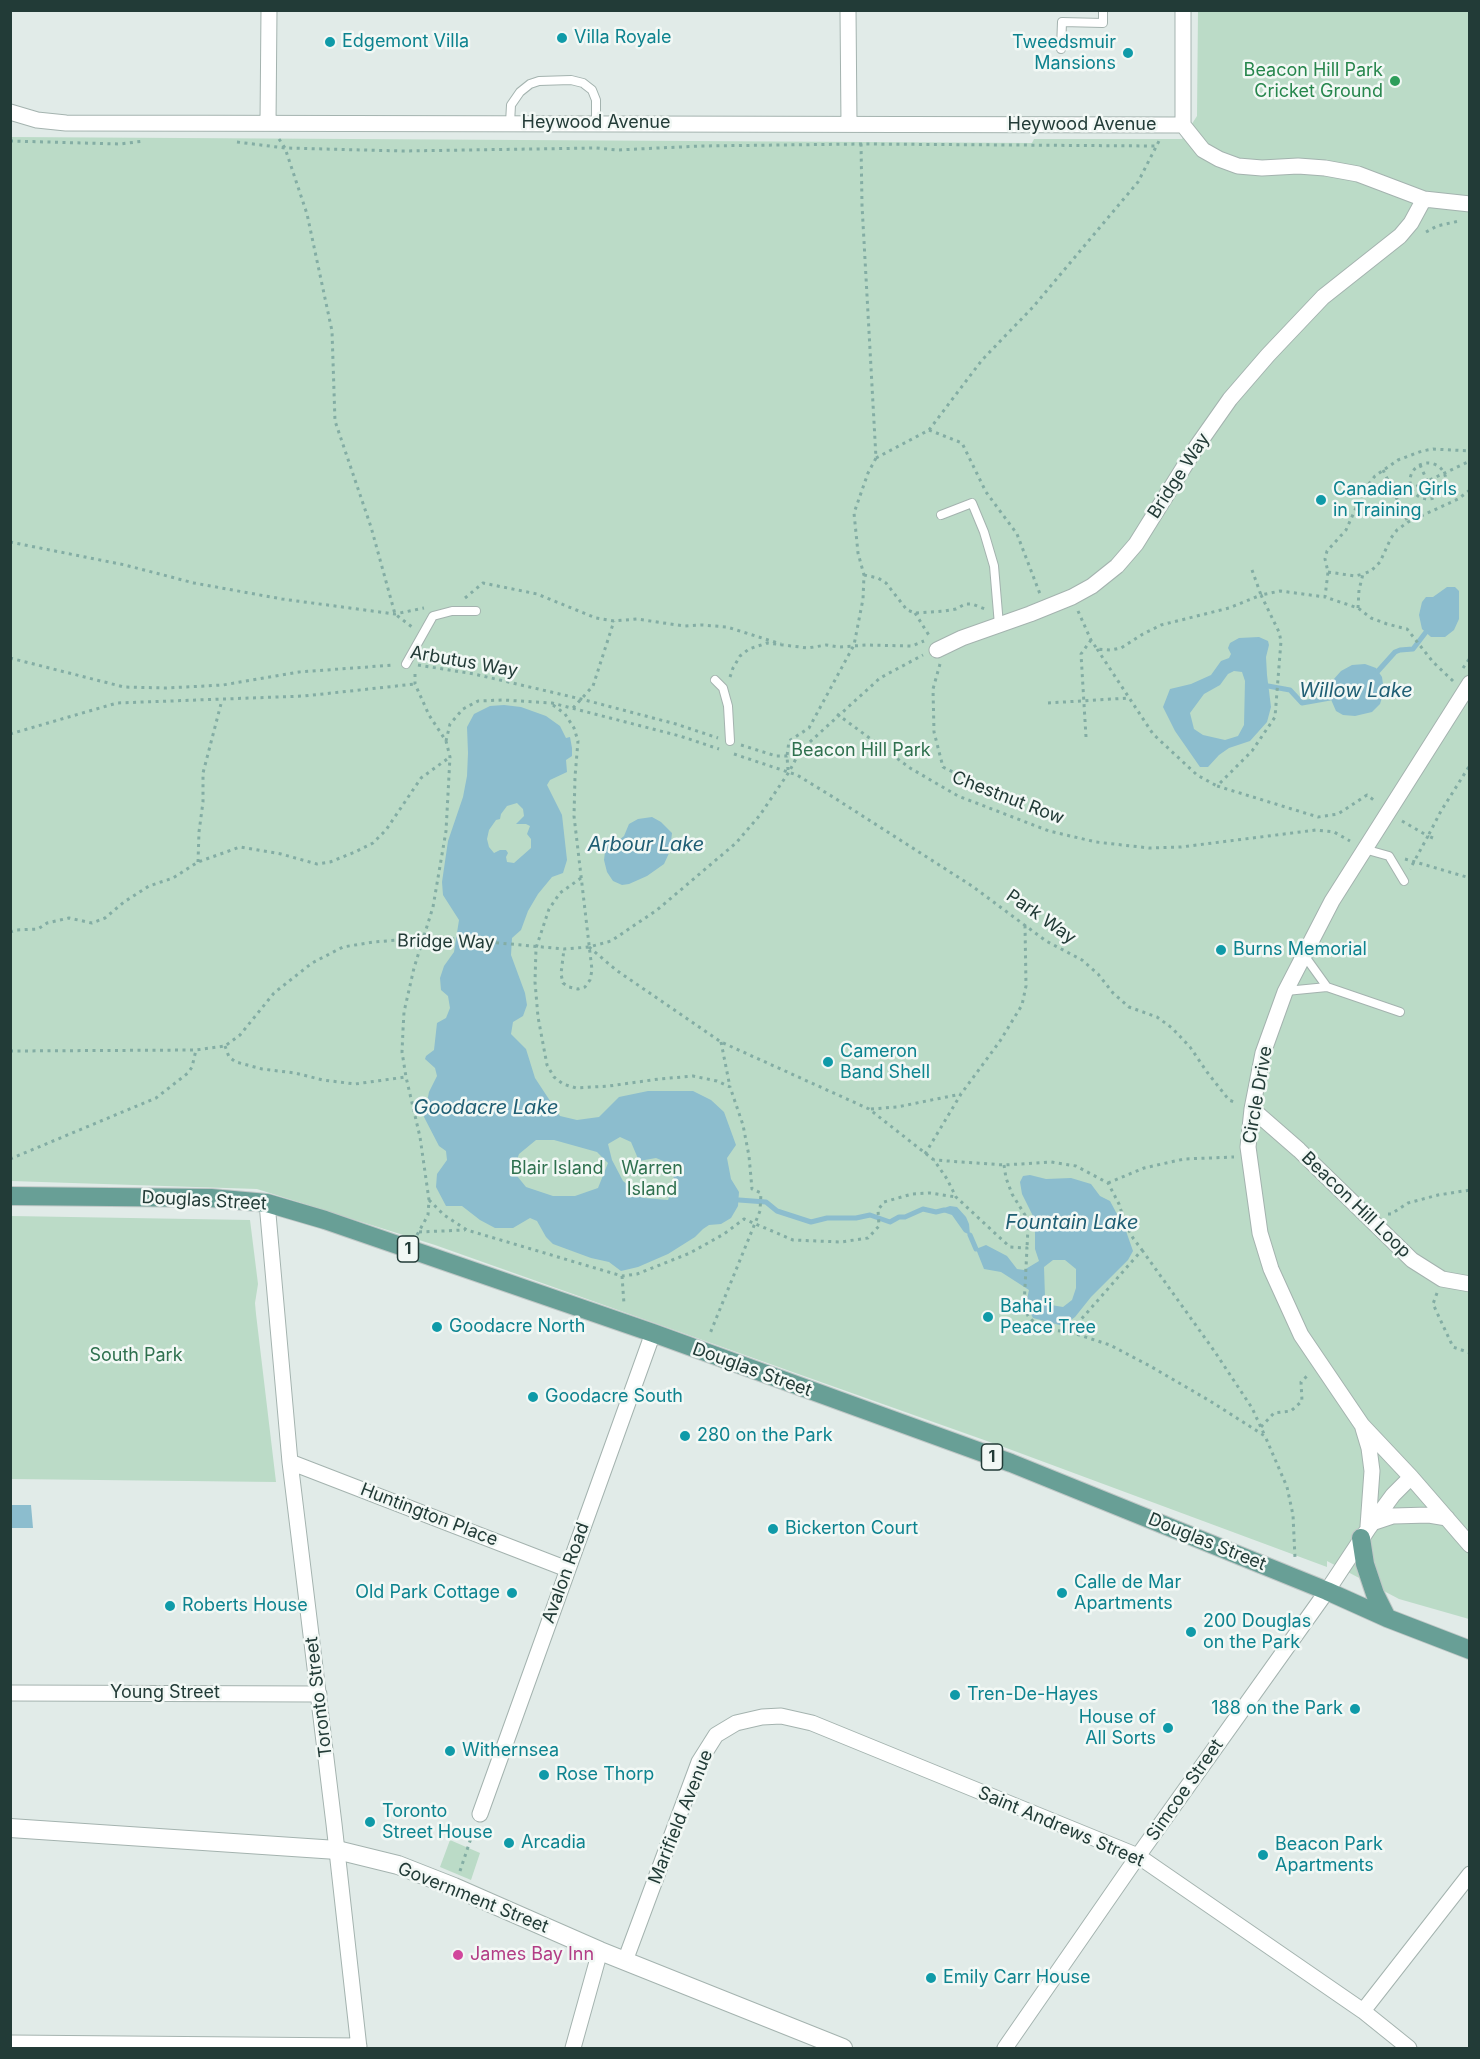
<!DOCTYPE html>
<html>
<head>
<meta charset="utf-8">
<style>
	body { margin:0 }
	#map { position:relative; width:1480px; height:2059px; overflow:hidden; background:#e1ebe8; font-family:Inter,sans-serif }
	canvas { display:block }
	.frame { position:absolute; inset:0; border:12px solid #223b37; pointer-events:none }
</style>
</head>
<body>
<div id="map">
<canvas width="1480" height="2059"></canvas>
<div class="frame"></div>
</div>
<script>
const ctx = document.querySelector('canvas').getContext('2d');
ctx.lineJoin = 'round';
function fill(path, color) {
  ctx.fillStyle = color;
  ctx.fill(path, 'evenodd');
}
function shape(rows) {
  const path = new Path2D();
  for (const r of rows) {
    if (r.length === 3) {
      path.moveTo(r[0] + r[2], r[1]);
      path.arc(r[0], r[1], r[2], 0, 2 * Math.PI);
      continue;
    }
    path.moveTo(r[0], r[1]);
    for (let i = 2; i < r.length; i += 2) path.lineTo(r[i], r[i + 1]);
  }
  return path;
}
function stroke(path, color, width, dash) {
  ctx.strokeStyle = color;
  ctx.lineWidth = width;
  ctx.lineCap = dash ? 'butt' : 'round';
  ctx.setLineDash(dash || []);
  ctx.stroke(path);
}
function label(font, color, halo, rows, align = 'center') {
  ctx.font = font + ' Inter,sans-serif';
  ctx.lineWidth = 5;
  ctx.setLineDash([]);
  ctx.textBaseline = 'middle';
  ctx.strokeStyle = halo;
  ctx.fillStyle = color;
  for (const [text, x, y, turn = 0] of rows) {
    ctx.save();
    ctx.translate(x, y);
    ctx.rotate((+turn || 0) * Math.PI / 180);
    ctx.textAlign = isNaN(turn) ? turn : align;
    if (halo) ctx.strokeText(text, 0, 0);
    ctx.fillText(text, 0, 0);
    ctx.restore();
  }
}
const green = shape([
	[1198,11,1469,11,1469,1619,1399,1599,1327,1561,1327,1567,1001,1446,435,1245,257,1189,11,1181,11,137,1032,143,1034,139,1182,139,1197,116],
	[11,1216,250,1220,258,1284,255,1303,256,1314,276,1482,11,1479],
	[450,1840,480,1853,471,1880,440,1867]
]);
const water = shape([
	[1447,587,1455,587,1459,591,1459,619,1454,630,1445,637,1431,637,1422,629,1419,615,1422,602,1426,597,1433,597],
	[1259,637,1268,641,1269,645,1266,657,1267,675,1271,707,1267,722,1250,741,1229,748,1219,755,1208,767,1200,767,1175,731,1163,707,1170,689,1191,684,1211,675,1221,661,1229,658,1231,654,1228,648,1230,643,1239,638],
	[1234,671,1242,672,1245,681,1244,725,1238,736,1225,740,1203,735,1194,729,1190,713,1204,694,1220,685,1228,674],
	[1365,664,1376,668,1382,677,1384,691,1380,704,1372,712,1355,716,1343,715,1336,711,1326,688,1341,671,1352,665],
	[504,705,521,707,546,716,560,726,566,738,570,737,572,748,572,756,566,760,567,772,550,780,547,785,562,815,567,860,563,873,552,877,538,894,528,911,521,930,512,938,511,955,525,993,527,1005,523,1016,513,1022,511,1034,526,1049,535,1078,560,1116,577,1120,599,1117,619,1097,648,1091,693,1091,711,1100,724,1112,736,1145,727,1158,731,1179,739,1192,738,1206,731,1218,721,1224,709,1225,703,1229,695,1237,668,1254,638,1267,621,1271,609,1262,591,1258,553,1244,546,1237,537,1221,530,1218,513,1228,495,1228,480,1220,462,1206,446,1206,436,1187,437,1174,447,1160,446,1151,439,1146,424,1117,429,1092,437,1076,435,1068,425,1059,426,1056,434,1050,437,1023,446,1018,450,1008,448,996,441,990,440,978,444,966,454,952,459,920,443,895,442,882,448,841,463,797,467,776,468,753,467,727,474,714,490,706],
	[517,803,523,809,524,816,516,824,526,824,530,826,527,834,531,839,531,848,514,863,507,862,506,857,508,853,506,850,500,850,494,853,489,847,487,839,489,830,496,820,500,819,501,814,507,806],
	[620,1137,631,1142,639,1161,656,1158,668,1163,675,1181,668,1200,644,1198,623,1181,612,1160,608,1144],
	[536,1140,554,1140,597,1152,608,1163,598,1188,575,1196,553,1196,526,1187,513,1171,519,1154],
	[652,817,661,822,672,833,670,851,664,864,647,876,629,884,622,885,613,881,607,872,604,860,606,844,618,841,624,836,629,824,638,819],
	[1030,1175,1046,1179,1071,1178,1091,1184,1100,1196,1110,1201,1126,1231,1133,1251,1128,1260,1091,1297,1075,1317,1063,1326,1033,1318,1026,1304,1029,1290,1001,1272,984,1269,976,1249,986,1245,1007,1256,1017,1269,1024,1270,1039,1261,1035,1249,1035,1233,1033,1216,1022,1194,1020,1182,1023,1176],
	[1053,1260,1065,1260,1076,1269,1076,1288,1072,1300,1063,1307,1051,1305,1045,1297,1044,1267],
	[950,1206,957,1207,966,1217,969,1224,970,1235,964,1232,952,1215,943,1212,944,1208],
	[11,1505,31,1505,33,1528,11,1528]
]);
const stream = shape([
	[1378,671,1395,652,1400,650,1413,649,1426,632],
	[1268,686,1290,690,1302,703,1330,698],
	[739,1200,766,1202,777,1211,811,1222,827,1218,856,1218,870,1215,890,1222,899,1217,905,1217,923,1209,936,1212,944,1210],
	[970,1235,976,1249]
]);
const path = shape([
	[279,139,285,148,403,151,596,148,618,150,700,146,862,144,1156,146],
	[10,141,120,144,144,141],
	[237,142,285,148,307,214,332,331,335,421,371,527,395,614,412,627],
	[1426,232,1437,226,1459,221],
	[929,430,982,360,1033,307,1138,182,1159,141],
	[876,458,929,430,962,443,986,492,1017,534,1040,594],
	[1428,481,18],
	[1420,465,1435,498],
	[1383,470,1408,522],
	[1396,496,1470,461],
	[10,542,125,565,194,583,282,599,395,614,424,608],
	[1252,570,1261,595,1280,591,1325,597],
	[1328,572,1355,576,1363,574],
	[864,575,878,578,886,583,907,610,915,613,945,611,956,609,965,604,972,604,985,609],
	[465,598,483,583,537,594,596,618,614,621,637,619,684,626,702,625,727,627,781,644],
	[1358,608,1359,590,1363,574,1371,571,1380,562,1391,538,1397,530,1408,522,1458,499,1470,490],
	[1078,611,1091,640,1097,649,1111,650,1121,648,1143,634,1161,625,1229,608,1261,595,1279,632,1281,641,1275,717,1252,751,1217,786,1318,817,1338,814,1367,795,1375,801],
	[915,613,930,637],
	[1097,649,1153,734,1197,775,1217,786],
	[10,658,124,687,166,688,223,685,299,672,394,665],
	[940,664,933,689,934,732,943,767,961,776],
	[418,665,474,674,581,699,676,724,718,738],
	[1463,668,1470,658],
	[415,674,415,684,429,715,446,741,450,724,463,709,478,701,503,700,552,703,680,736,719,749],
	[730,677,733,668,740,656,749,649,767,643,808,648,826,645,839,647,867,645,912,646,924,641],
	[1453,681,1433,662,1407,629,1387,624,1371,618,1358,608,1325,597,1328,572,1325,559,1327,551,1346,530,1364,490,1375,476,1398,460,1422,451,1433,449,1470,451],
	[1048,703,1129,698],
	[553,705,565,714,574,728,578,741,575,777,574,816,592,970,590,980,585,987,578,989,569,987,563,983,561,974,564,949],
	[573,708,593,686,614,621],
	[837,714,910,768,958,796,1049,831,1096,842,1149,848,1181,847,1316,830,1334,832,1350,841],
	[10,734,117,703,304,696,415,684],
	[1086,737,1081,654,1091,640],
	[741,745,776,756,787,756,801,750,880,678,923,655],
	[734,754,797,775,833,797,972,886,1046,941,1082,960,1098,974,1113,993,1129,1007,1157,1017,1172,1028,1190,1047,1207,1072,1229,1100,1237,1103],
	[788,770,787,756,789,741,809,728,854,645,863,599,864,575,858,553,854,513,868,473,876,458,862,205,861,143],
	[1402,821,1428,836,1410,869],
	[1433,838,1428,836,1441,811,1470,765],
	[1405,859,1470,878],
	[198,862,199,832,203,802,203,773,222,700],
	[581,878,560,893,549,909,536,948,535,982,538,1017,547,1065,554,1077,563,1084,576,1088,609,1086,659,1079,693,1076,717,1081,730,1087,743,1125,749,1156,752,1189,761,1193,760,1211,709,1336],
	[10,932,16,930,38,929,47,923,69,918,92,923,105,918,124,902,149,886,173,878,198,862,240,847,281,854,317,864,330,862,355,852,373,843,386,830,421,778,450,757],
	[589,947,616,970,721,1042,869,1109,934,1160,947,1179,956,1197,999,1237,1010,1247,1027,1248,1024,1306,1028,1316,1036,1324,1050,1330,1070,1332,1142,1250,1133,1238,1125,1223,1119,1204,1108,1183,1076,1166,1051,1162,1004,1165,934,1160],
	[721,1042,730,1087],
	[225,1046,229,1057,236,1062,262,1069,295,1073,323,1080,355,1084,406,1077],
	[10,1051,196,1050,225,1046,240,1035,274,993,312,963,343,947,373,942,425,938,456,939,564,949,589,947,611,941,657,910,736,843,760,815,789,772,800,751],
	[871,1109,897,1107,961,1094],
	[925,1154,961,1094,1000,1041,1022,1005,1026,986,1025,924],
	[10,1159,156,1098,188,1073,192,1067,196,1050],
	[1004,1165,1006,1178,1012,1194,1025,1215,1028,1227,1027,1248],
	[1108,1183,1144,1168,1184,1159,1234,1157],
	[429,1200,444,1215,467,1230,622,1276,637,1274,690,1253,724,1234,744,1219,793,1240,841,1242,868,1238,879,1226,878,1210,884,1202,912,1194,930,1193,956,1197],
	[1388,1214,1391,1214,1408,1203,1438,1195,1470,1190],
	[419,1232,465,1230],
	[417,1235,428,1215,429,1200,420,1137,406,1077,402,1052,403,1030,404,1012,414,968,433,907,446,831,450,757,446,741],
	[1142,1250,1215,1352,1252,1408,1265,1436],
	[622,1276,624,1304],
	[1437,1293,1433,1304,1453,1347,1470,1353],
	[1070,1332,1110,1345,1150,1366,1210,1401,1265,1436,1287,1487,1293,1515,1295,1558],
	[1261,1427,1274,1413,1291,1411,1302,1401,1301,1382,1308,1375],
	[460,1871,474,1829]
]);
const service = shape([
	[1061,49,1062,22,1103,23,1103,10],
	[510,123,511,105,520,92,530,84,539,81,571,80,583,83,592,90,596,100,596,123],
	[941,515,972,503,984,532,994,566,999,625],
	[406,664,433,616,452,611,476,611],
	[715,680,723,688,728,706,730,741],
	[1364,849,1389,856,1404,881],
	[1304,955,1327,987],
	[1286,991,1327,987,1400,1012]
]);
const minor = shape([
	[848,10,849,124],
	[10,112,37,120,66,123,1183,125],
	[268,123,269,10],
	[1183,125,1203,150,1219,159,1238,166,1262,168,1298,166,1325,168,1358,174,1424,199,1470,204],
	[1183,125,1183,10],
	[937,650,962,638,1030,614,1072,597,1092,586,1117,566,1136,544,1197,446,1230,399,1268,355,1323,297,1400,236,1411,223,1424,199],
	[1470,683,1332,901,1285,992,1263,1053,1252,1109,1248,1147,1260,1233,1271,1269,1301,1335,1362,1425,1411,1477,1470,1545],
	[1252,1109,1299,1150,1412,1260,1442,1279,1470,1284],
	[267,1203,290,1462,334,1824,359,2048],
	[1363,1428,1369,1448,1372,1471,1368,1526],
	[290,1462,567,1569],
	[1372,1523,1393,1516,1429,1515,1447,1518],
	[10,1693,319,1694],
	[480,1814,653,1333],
	[625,1961,699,1762,716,1735,736,1723,762,1717,781,1716,812,1723,1138,1856,1363,2011,1409,2048],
	[1363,2011,1470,1874],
	[10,2043,359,2046],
	[573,2048,600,1951],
	[1005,2048,1138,1856,1327,1591,1368,1529,1393,1495,1411,1477]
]);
const tertiary = shape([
	[10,1828,337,1850,398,1865,454,1887,600,1951,843,2048]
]);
const primary = shape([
	[10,1196,211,1198,267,1203,325,1220,653,1333,1011,1463,1327,1591,1387,1618,1470,1650],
	[1361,1538,1365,1564,1375,1594,1387,1618]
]);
const markers = [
	[562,38,6,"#0f9aa8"],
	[330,42,6,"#0f9aa8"],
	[1128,53,6,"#0f9aa8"],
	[1395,81,6,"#2e9e5b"],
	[1321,500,6,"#0f9aa8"],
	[1221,950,6,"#0f9aa8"],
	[828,1062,6,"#0f9aa8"],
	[988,1317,6,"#0f9aa8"],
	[437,1327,6,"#0f9aa8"],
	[533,1397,6,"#0f9aa8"],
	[685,1436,6,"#0f9aa8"],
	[773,1529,6,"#0f9aa8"],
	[512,1593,6,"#0f9aa8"],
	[1062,1593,6,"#0f9aa8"],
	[170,1606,6,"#0f9aa8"],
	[1191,1632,6,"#0f9aa8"],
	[955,1695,6,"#0f9aa8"],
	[1355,1709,6,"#0f9aa8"],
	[1168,1728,6,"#0f9aa8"],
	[450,1751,6,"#0f9aa8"],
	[544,1775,6,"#0f9aa8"],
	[370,1822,6,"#0f9aa8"],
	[509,1843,6,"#0f9aa8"],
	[1263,1855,6,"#0f9aa8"],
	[458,1955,6,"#d1479c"],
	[931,1978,6,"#0f9aa8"]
];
const shields = [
	[408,1249,21],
	[992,1457,21]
];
const shieldNames = [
	["1",408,1249],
	["1",992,1457]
];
const cultureNames = [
	["Villa Royale",574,38],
	["Edgemont Villa",342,42],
	["Tweedsmuir",1116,43,"right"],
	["Mansions",1116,64,"right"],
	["Canadian Girls",1333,490],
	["in Training",1333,511],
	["Burns Memorial",1233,950],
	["Cameron",840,1052],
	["Band Shell",840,1073],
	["Baha'i",1000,1307],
	["Peace Tree",1000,1328],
	["Goodacre North",449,1327],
	["Goodacre South",545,1397],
	["280 on the Park",697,1436],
	["Bickerton Court",785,1529],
	["Calle de Mar",1074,1583],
	["Apartments",1074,1604],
	["Old Park Cottage",500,1593,"right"],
	["Roberts House",182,1606],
	["200 Douglas",1203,1622],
	["on the Park",1203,1643],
	["Tren-De-Hayes",967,1695],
	["188 on the Park",1343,1709,"right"],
	["House of",1156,1718,"right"],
	["All Sorts",1156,1739,"right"],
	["Withernsea",462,1751],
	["Rose Thorp",556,1775],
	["Toronto",382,1812],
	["Street House",382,1833],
	["Arcadia",521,1843],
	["Beacon Park",1275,1845],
	["Apartments",1275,1866],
	["Emily Carr House",943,1978]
];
const leisureNames = [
	["Beacon Hill Park",1383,71],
	["Cricket Ground",1383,92]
];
const streetNames = [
	["Heywood Avenue",596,123],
	["Heywood Avenue",1082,125],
	["Bridge Way",1179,476,-57],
	["Arbutus Way",464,662,10],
	["Chestnut Row",1008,798,21],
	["Park Way",1041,917,35],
	["Bridge Way",446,942,1],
	["Circle Drive",1258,1095,-80],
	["Douglas Street",204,1201,3],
	["Beacon Hill Loop",1356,1205,44],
	["Douglas Street",752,1370,20],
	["Huntington Place",429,1515,21],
	["Douglas Street",1207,1542,22],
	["Avalon Road",566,1573,-70],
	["Young Street",165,1693],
	["Toronto Street",319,1697,-97],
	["Simcoe Street",1185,1790,-55],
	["Marifield Avenue",681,1817,-68],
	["Saint Andrews Street",1061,1827,23],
	["Government Street",473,1898,22]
];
const parkNames = [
	["Beacon Hill Park",861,751],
	["Blair Island",557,1169],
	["Warren",652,1169],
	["Island",652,1190],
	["South Park",136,1356]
];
const hotelNames = [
	["James Bay Inn",470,1955]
];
const waterNames = [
	["Willow Lake",1356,691],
	["Arbour Lake",646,845],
	["Goodacre Lake",486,1108],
	["Fountain Lake",1072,1223]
];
fill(green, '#bbdbc7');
fill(water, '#8cbdce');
stroke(stream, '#8cbdce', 5);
stroke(service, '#a4b3af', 10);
stroke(minor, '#a4b3af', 17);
stroke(tertiary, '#a4b3af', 20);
stroke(primary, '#c1c8c7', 20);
stroke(path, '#83ada4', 3, [3, 4.5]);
stroke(service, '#fff', 8);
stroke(minor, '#fff', 15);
stroke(tertiary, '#fff', 18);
stroke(primary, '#689f96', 18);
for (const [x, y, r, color] of markers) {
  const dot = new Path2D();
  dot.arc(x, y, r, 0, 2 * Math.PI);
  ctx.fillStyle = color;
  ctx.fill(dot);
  stroke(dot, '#f2f8f5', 2);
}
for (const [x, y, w] of shields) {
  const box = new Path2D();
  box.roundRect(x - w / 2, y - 13, w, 26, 4.5);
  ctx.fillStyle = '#f2f8f5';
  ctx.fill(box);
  stroke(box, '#223b37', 1.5);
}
label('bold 16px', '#223b37', null, shieldNames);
label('18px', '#0d838f', '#f2f8f5', cultureNames, 'left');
label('18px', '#27864d', '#f2f8f5', leisureNames, 'right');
label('18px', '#223b37', '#f2f8f5', streetNames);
label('18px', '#2e704e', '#f2f8f5', parkNames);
label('18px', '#b23c85', '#f2f8f5', hotelNames, 'left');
label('italic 20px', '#1f5e74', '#f2f8f5', waterNames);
</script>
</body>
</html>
